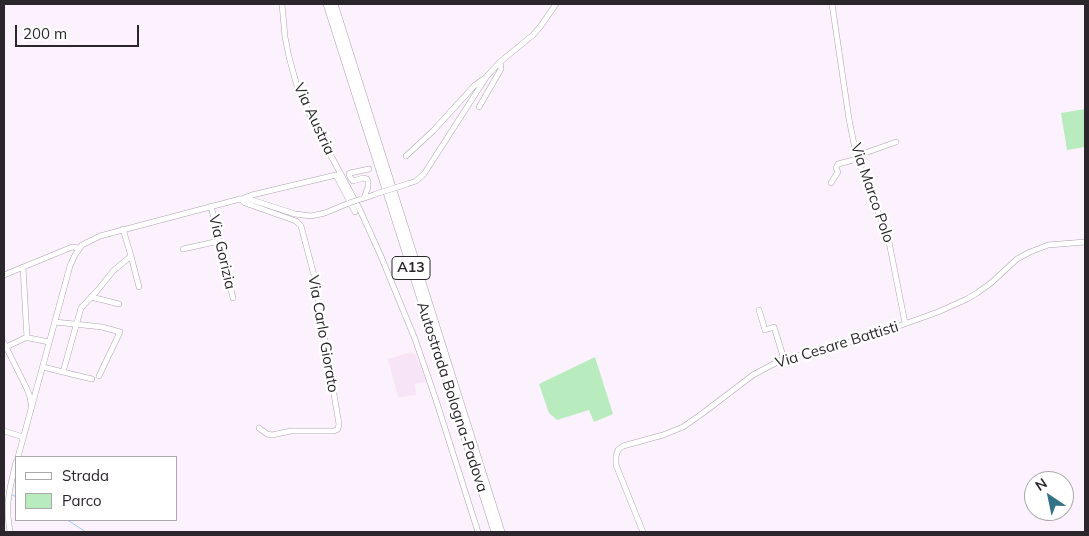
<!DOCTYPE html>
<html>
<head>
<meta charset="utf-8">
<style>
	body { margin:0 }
	#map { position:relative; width:1089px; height:536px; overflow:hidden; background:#fbf2fe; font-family:Mulish,sans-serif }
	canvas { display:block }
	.frame { position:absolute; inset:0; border:5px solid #2a262c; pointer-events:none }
	.legend { position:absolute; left:15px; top:456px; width:162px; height:65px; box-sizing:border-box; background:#fff; border:1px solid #aaa8ab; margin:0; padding:6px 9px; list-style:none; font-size:15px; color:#2a262c }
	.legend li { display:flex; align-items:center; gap:10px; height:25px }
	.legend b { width:25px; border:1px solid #aaa8ab }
	.north { position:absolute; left:1024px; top:471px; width:50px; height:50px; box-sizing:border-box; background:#fff; border:1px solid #aaa8ab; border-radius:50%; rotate:326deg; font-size:14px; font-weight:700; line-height:20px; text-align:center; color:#2a262c }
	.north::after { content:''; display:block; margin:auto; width:18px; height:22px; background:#327286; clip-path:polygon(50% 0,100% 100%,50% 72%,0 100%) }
	.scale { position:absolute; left:15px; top:25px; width:124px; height:22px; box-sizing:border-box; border:2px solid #2a262c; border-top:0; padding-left:6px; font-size:15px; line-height:18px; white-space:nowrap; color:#2a262c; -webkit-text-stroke:4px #fff; paint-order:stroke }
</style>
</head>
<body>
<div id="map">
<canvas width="1089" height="536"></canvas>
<div class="frame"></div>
<ul class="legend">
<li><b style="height:6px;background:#fff"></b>Strada</li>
<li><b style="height:14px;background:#b8ebbd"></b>Parco</li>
</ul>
<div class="north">N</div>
<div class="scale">200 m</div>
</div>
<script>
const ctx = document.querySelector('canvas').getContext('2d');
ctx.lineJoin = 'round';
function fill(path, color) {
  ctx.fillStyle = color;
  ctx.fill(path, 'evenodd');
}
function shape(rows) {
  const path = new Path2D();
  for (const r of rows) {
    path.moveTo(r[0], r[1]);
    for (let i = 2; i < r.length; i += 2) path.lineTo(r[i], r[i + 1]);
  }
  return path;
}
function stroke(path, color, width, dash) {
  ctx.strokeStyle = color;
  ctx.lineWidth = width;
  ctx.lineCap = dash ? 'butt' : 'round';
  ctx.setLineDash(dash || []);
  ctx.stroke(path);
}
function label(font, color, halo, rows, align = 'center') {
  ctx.font = font + ' Mulish,sans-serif';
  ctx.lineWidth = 5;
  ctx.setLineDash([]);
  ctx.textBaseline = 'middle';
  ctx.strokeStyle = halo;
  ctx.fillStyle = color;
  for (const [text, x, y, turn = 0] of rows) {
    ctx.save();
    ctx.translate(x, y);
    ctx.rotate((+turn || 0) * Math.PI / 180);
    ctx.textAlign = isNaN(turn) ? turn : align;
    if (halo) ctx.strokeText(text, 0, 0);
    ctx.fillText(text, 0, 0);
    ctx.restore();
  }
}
const commercial = shape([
	[411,352,416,355,426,382,415,384,416,395,398,397,388,359]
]);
const green = shape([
	[1085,109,1085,147,1067,150,1061,113],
	[595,357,613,414,594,422,589,410,557,420,549,413,539,384]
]);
const stream = shape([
	[11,494,16,497],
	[66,520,69,521,86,532]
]);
const minor = shape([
	[282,4,285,37,289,57,297,86,313,122,360,210,380,254,415,339,436,400,478,532],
	[832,4,849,119,857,159,888,237,905,323],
	[479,107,501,69,500,62],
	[406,156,433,131,474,86,485,78],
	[831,183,838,172,836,168,838,164,857,159,865,153,896,142],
	[407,184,416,181,424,174,487,76,500,62,533,35,540,27,556,4],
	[244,198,252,195,336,175,355,212],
	[364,198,368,187,368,181,367,179,363,178,353,181,350,177,349,174,350,173,369,169],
	[240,199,245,203,296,221,301,226,314,275,339,424,338,429,334,431,291,431,272,435,267,434,259,428],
	[362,199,376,194],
	[211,206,233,298],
	[183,249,219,241],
	[131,256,139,287],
	[23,267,27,338],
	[4,275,72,247,79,248],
	[91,297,119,304],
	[759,310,765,330,774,327,784,359],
	[55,322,102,327,120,332,99,376],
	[4,343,27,389,30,397,31,404],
	[6,347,25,338,29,338,49,342],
	[43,367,63,372,81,308,97,291,113,271,131,256,123,229],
	[63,372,92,379],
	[4,431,23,437],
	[18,457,70,266,75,255,82,245,100,236,240,199,249,199,295,214,311,216,325,213,349,203],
	[10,532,8,517,8,502,10,488,16,462],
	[643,532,616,465,616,456,618,450,623,446,663,435,683,427,703,413,753,375,781,360,854,341,882,332,938,312,967,299,977,293,991,283,1017,259,1030,252,1048,245,1085,242]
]);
const highway = shape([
	[327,4,495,532],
	[334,4,501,532]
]);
const minorBridge = shape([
	[376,194,407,184],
	[349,203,361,199]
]);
const shields = [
	[411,268,38]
];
const shieldNames = [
	["A13",411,268]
];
const streetNames = [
	["Via Austria",314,119,65],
	["Via Marco Polo",872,193,71],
	["Via Gorizia",222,252,77],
	["Via Carlo Giorato",323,334,80],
	["Via Cesare Battisti",837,345,-17],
	["Autostrada Bologna-Padova",452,397,72]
];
fill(commercial, '#f7e5f7');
fill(green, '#b8ebbd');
stroke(stream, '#9dcaf5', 1);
stroke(minor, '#aca3b0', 6);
stroke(highway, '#aca3b0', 8);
stroke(minor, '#fff', 5);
stroke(highway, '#fff', 7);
stroke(minorBridge, '#aca3b0', 6, []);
stroke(minorBridge, '#fff', 5);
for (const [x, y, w] of shields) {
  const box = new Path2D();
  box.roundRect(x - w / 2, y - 11.5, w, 23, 4);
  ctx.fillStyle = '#fff';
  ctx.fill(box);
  stroke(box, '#2a262c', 1);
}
label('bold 14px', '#2a262c', null, shieldNames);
label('15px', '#2a262c', '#fff', streetNames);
</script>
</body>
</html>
